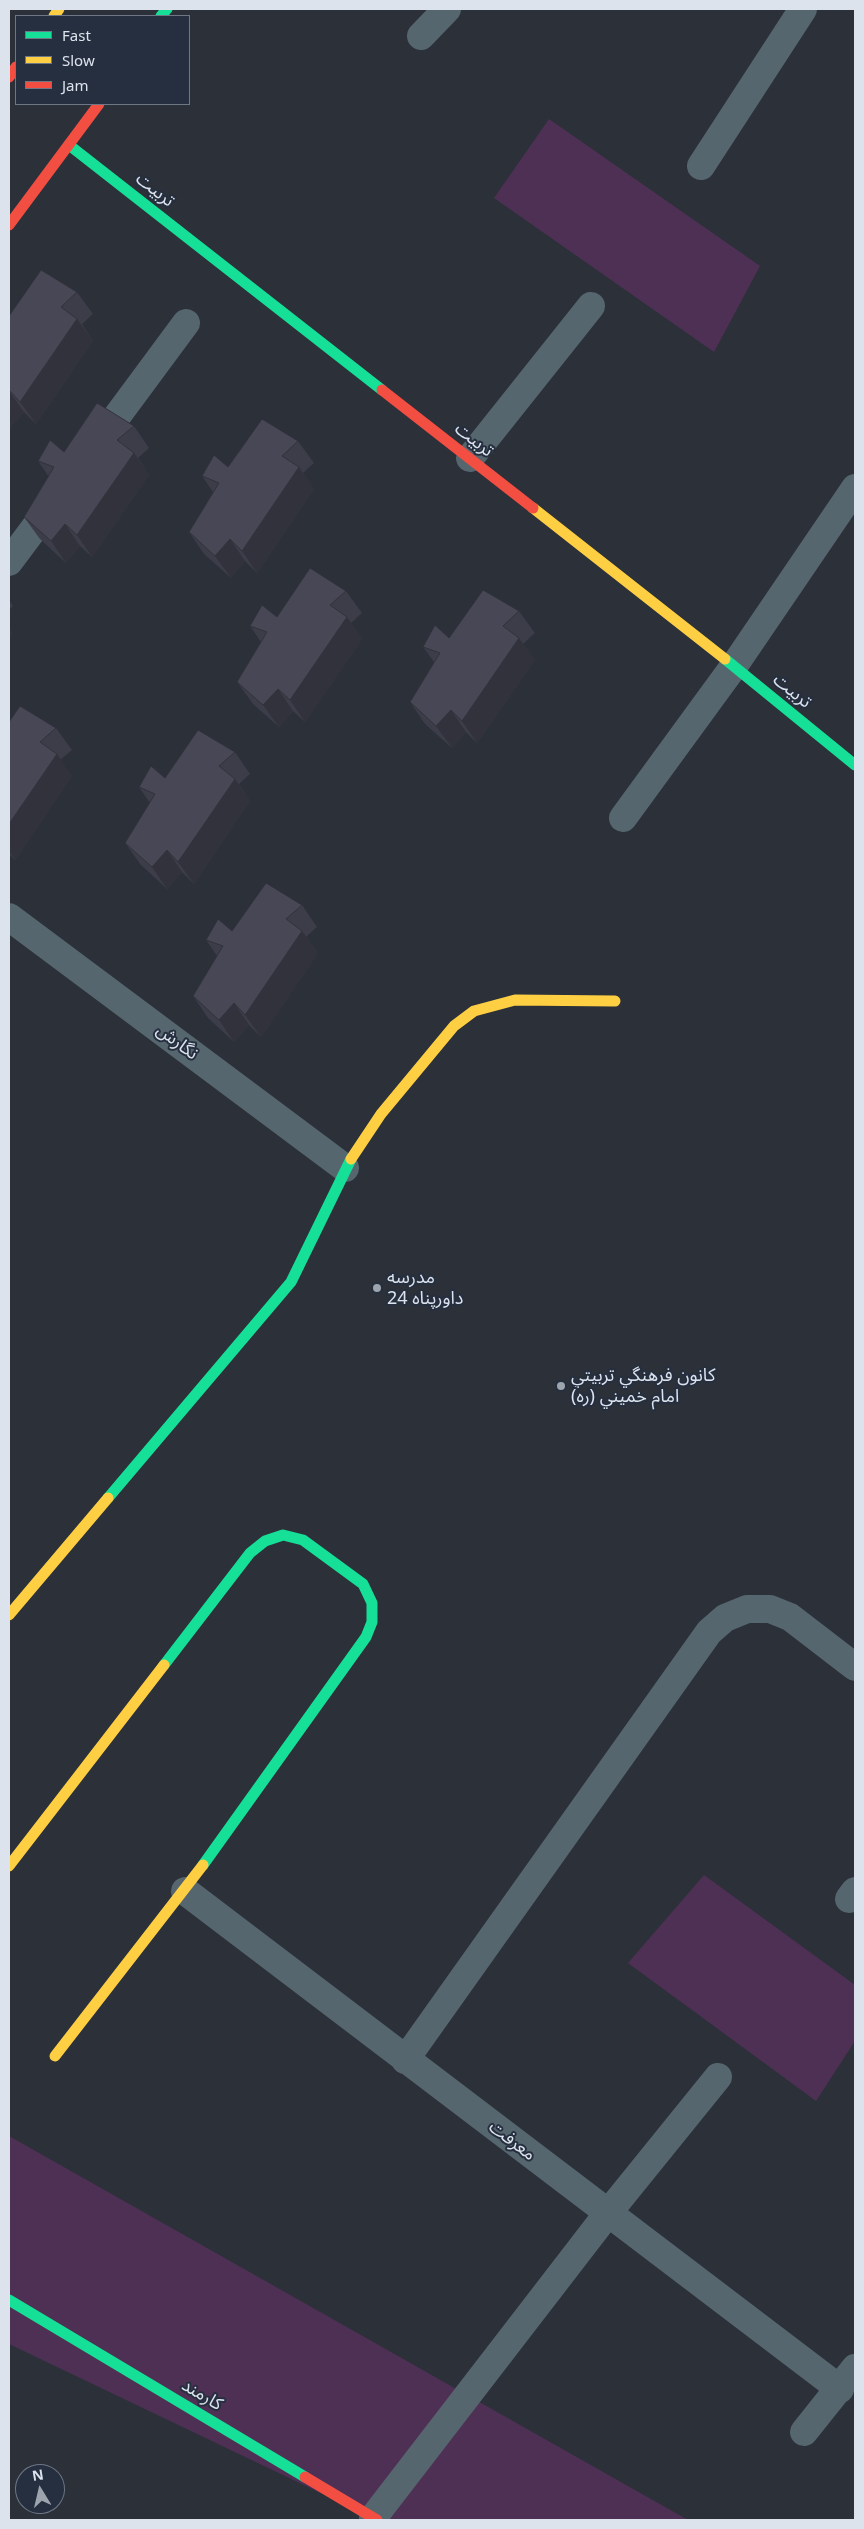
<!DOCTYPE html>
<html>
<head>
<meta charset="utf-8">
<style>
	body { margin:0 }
	#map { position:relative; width:864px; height:2529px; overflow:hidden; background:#2b3039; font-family:"Noto Sans",sans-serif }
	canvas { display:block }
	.frame { position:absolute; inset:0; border:10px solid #dce3ed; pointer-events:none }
	.legend { position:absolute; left:15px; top:15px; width:175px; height:90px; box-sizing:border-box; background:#252f3f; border:1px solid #6e7785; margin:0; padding:6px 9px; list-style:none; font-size:15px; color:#dce3ed }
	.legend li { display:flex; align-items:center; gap:10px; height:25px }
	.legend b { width:25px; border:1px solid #6e7785 }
	.north { position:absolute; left:15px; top:2464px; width:50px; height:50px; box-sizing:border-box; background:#252f3f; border:1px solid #6e7785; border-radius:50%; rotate:351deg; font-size:14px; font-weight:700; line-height:20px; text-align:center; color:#dce3ed }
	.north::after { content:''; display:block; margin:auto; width:18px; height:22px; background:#9ea4ae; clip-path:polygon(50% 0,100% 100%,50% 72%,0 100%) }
</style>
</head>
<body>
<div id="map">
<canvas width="864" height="2529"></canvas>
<div class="frame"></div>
<ul class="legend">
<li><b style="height:6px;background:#16e098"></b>Fast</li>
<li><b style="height:6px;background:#ffcf43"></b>Slow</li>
<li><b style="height:6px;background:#f24e42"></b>Jam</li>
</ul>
<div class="north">N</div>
</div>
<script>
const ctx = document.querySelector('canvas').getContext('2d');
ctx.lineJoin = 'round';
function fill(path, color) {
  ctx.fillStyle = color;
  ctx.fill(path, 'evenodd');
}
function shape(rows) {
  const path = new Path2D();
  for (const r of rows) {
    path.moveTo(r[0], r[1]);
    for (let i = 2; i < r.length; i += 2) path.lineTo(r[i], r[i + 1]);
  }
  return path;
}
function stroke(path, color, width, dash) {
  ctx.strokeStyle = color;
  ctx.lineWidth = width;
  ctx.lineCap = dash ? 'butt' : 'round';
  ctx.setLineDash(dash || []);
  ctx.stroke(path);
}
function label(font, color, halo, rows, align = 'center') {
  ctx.font = font + ' "Noto Sans","Noto Sans Arabic",sans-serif';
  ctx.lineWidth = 4;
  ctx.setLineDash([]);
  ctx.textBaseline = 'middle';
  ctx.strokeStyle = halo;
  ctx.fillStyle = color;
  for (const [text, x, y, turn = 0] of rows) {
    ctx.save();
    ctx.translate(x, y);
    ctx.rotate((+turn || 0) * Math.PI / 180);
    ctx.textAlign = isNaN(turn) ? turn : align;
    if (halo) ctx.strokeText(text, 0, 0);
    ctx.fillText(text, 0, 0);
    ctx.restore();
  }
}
const green = shape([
	[549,119,760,266,714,352,494,198],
	[704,1875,855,1985,855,2041,816,2101,628,1963],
	[9,2136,688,2520,377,2520,9,2344]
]);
const street = shape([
	[421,36,447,9],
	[701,166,803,9],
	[95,446,186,323],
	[470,458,591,306],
	[9,562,56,499],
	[623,818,734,666,855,488],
	[9,917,345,1168],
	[185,1891,840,2389],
	[849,1899,855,1891],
	[405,2060,709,1632,725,1618,747,1609,770,1609,790,1617,855,1667],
	[804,2432,855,2368],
	[373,2518,608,2213,718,2077]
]);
const fast = shape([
	[161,16,167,9],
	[69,145,382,390],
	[725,659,855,765],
	[108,1498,291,1282,351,1159],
	[164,1665,250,1553,265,1541,283,1535,303,1540,363,1584,372,1603,372,1622,366,1637,203,1865],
	[9,2300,305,2477]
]);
const slow = shape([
	[54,16,59,9],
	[533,508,725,659],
	[351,1159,381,1114,454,1026,474,1011,515,1000,615,1001],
	[9,1615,108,1498],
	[9,1866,164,1665],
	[55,2056,203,1865]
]);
const jam = shape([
	[9,77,16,67],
	[9,225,99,104],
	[382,390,533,508],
	[305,2477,377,2520]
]);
const wall = shape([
	[77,292,93,314,82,324,93,341,36,424,24,412,9,429,9,316],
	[134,426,149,448,138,458,149,475,92,557,80,546,66,563,40,539,24,517,49,477,38,461],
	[298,441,314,463,303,473,314,489,257,573,245,561,231,578,204,554,189,532,213,492,202,476],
	[346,591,362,613,351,623,362,639,305,722,293,711,279,727,253,704,237,682,261,642,250,626,277,617],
	[9,600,13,606,9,610],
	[519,611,535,633,523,644,535,660,477,743,466,732,452,748,425,724,410,702,434,662,423,647],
	[9,722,56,728,72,750,60,760,72,776,15,860,9,854],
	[235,752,250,774,239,784,250,801,194,884,182,872,167,889,141,865,125,843,150,803,139,787],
	[302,905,317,927,306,937,318,953,261,1037,249,1025,234,1042,208,1018,193,996,217,956,206,940]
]);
const shadedWall = shape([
	[77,319,93,341,36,424,20,402],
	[9,391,24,412,9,429],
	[134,453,149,475,92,557,77,535],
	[299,467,314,489,257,573,242,551],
	[65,524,80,546,66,563,51,541],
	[230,539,245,561,231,578,215,556],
	[347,617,362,639,305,722,290,700],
	[9,626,13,633,9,639],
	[519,638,535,660,477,743,462,721],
	[278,689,293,711,279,727,263,705],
	[451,710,466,732,452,748,436,726],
	[57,754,72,776,15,860,9,851,9,824],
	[235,779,250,801,194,884,178,862],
	[167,850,182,872,167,889,152,867],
	[302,931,318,953,261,1037,245,1015],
	[234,1003,249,1025,234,1042,219,1020]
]);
const building = shape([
	[41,270,77,292,61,307,77,319,20,402,9,390,9,316,41,270],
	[97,403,134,426,117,440,134,453,77,535,65,524,51,541,24,517,54,467,38,461,50,440,64,452,97,403],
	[262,419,298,441,282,456,299,467,242,551,230,539,215,556,189,532,219,483,202,476,214,455,228,467,262,419],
	[310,568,346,591,330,605,347,617,290,700,278,689,263,705,237,682,267,632,250,626,262,605,277,617,310,568],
	[483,590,519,611,503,626,519,638,462,721,451,710,436,726,410,702,440,653,423,647,435,625,449,638,483,590],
	[20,706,56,728,40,742,57,754,9,824,9,722,20,706],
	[198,730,235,752,219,766,235,779,178,862,167,850,152,867,125,843,155,794,139,787,151,766,165,778,198,730],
	[266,883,302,905,286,919,302,931,245,1015,234,1003,219,1020,193,996,223,946,206,940,218,919,232,931,266,883]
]);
const markers = [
	[377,1288,5,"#9ea4ae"],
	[561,1386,5,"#9ea4ae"]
];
const streetNames = [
	["تربیت",155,190,38],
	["تربیت",474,440,38],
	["تربیت",792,691,39],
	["نگارش",177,1042,37],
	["معرفت",512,2141,37],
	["کارمند",202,2395,31]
];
const poiNames = [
	["مدرسه",387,1278],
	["داورپناه 24",387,1299],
	["كانون فرهنگي تربيتي",571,1376],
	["امام خميني (ره)",571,1397]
];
fill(green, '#4f3055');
stroke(street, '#56666e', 28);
stroke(fast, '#16e098', 11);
stroke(slow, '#ffcf43', 11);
stroke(jam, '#f24e42', 11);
fill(wall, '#3d3d49');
fill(shadedWall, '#32323c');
fill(building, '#474755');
stroke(building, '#32323c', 1);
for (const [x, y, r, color] of markers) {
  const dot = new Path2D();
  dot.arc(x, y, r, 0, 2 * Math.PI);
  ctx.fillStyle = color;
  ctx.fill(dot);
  stroke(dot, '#252f3f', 2);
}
label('18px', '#dce3ed', '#252f3f', streetNames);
label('18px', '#dce3ed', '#252f3f', poiNames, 'left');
</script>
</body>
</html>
